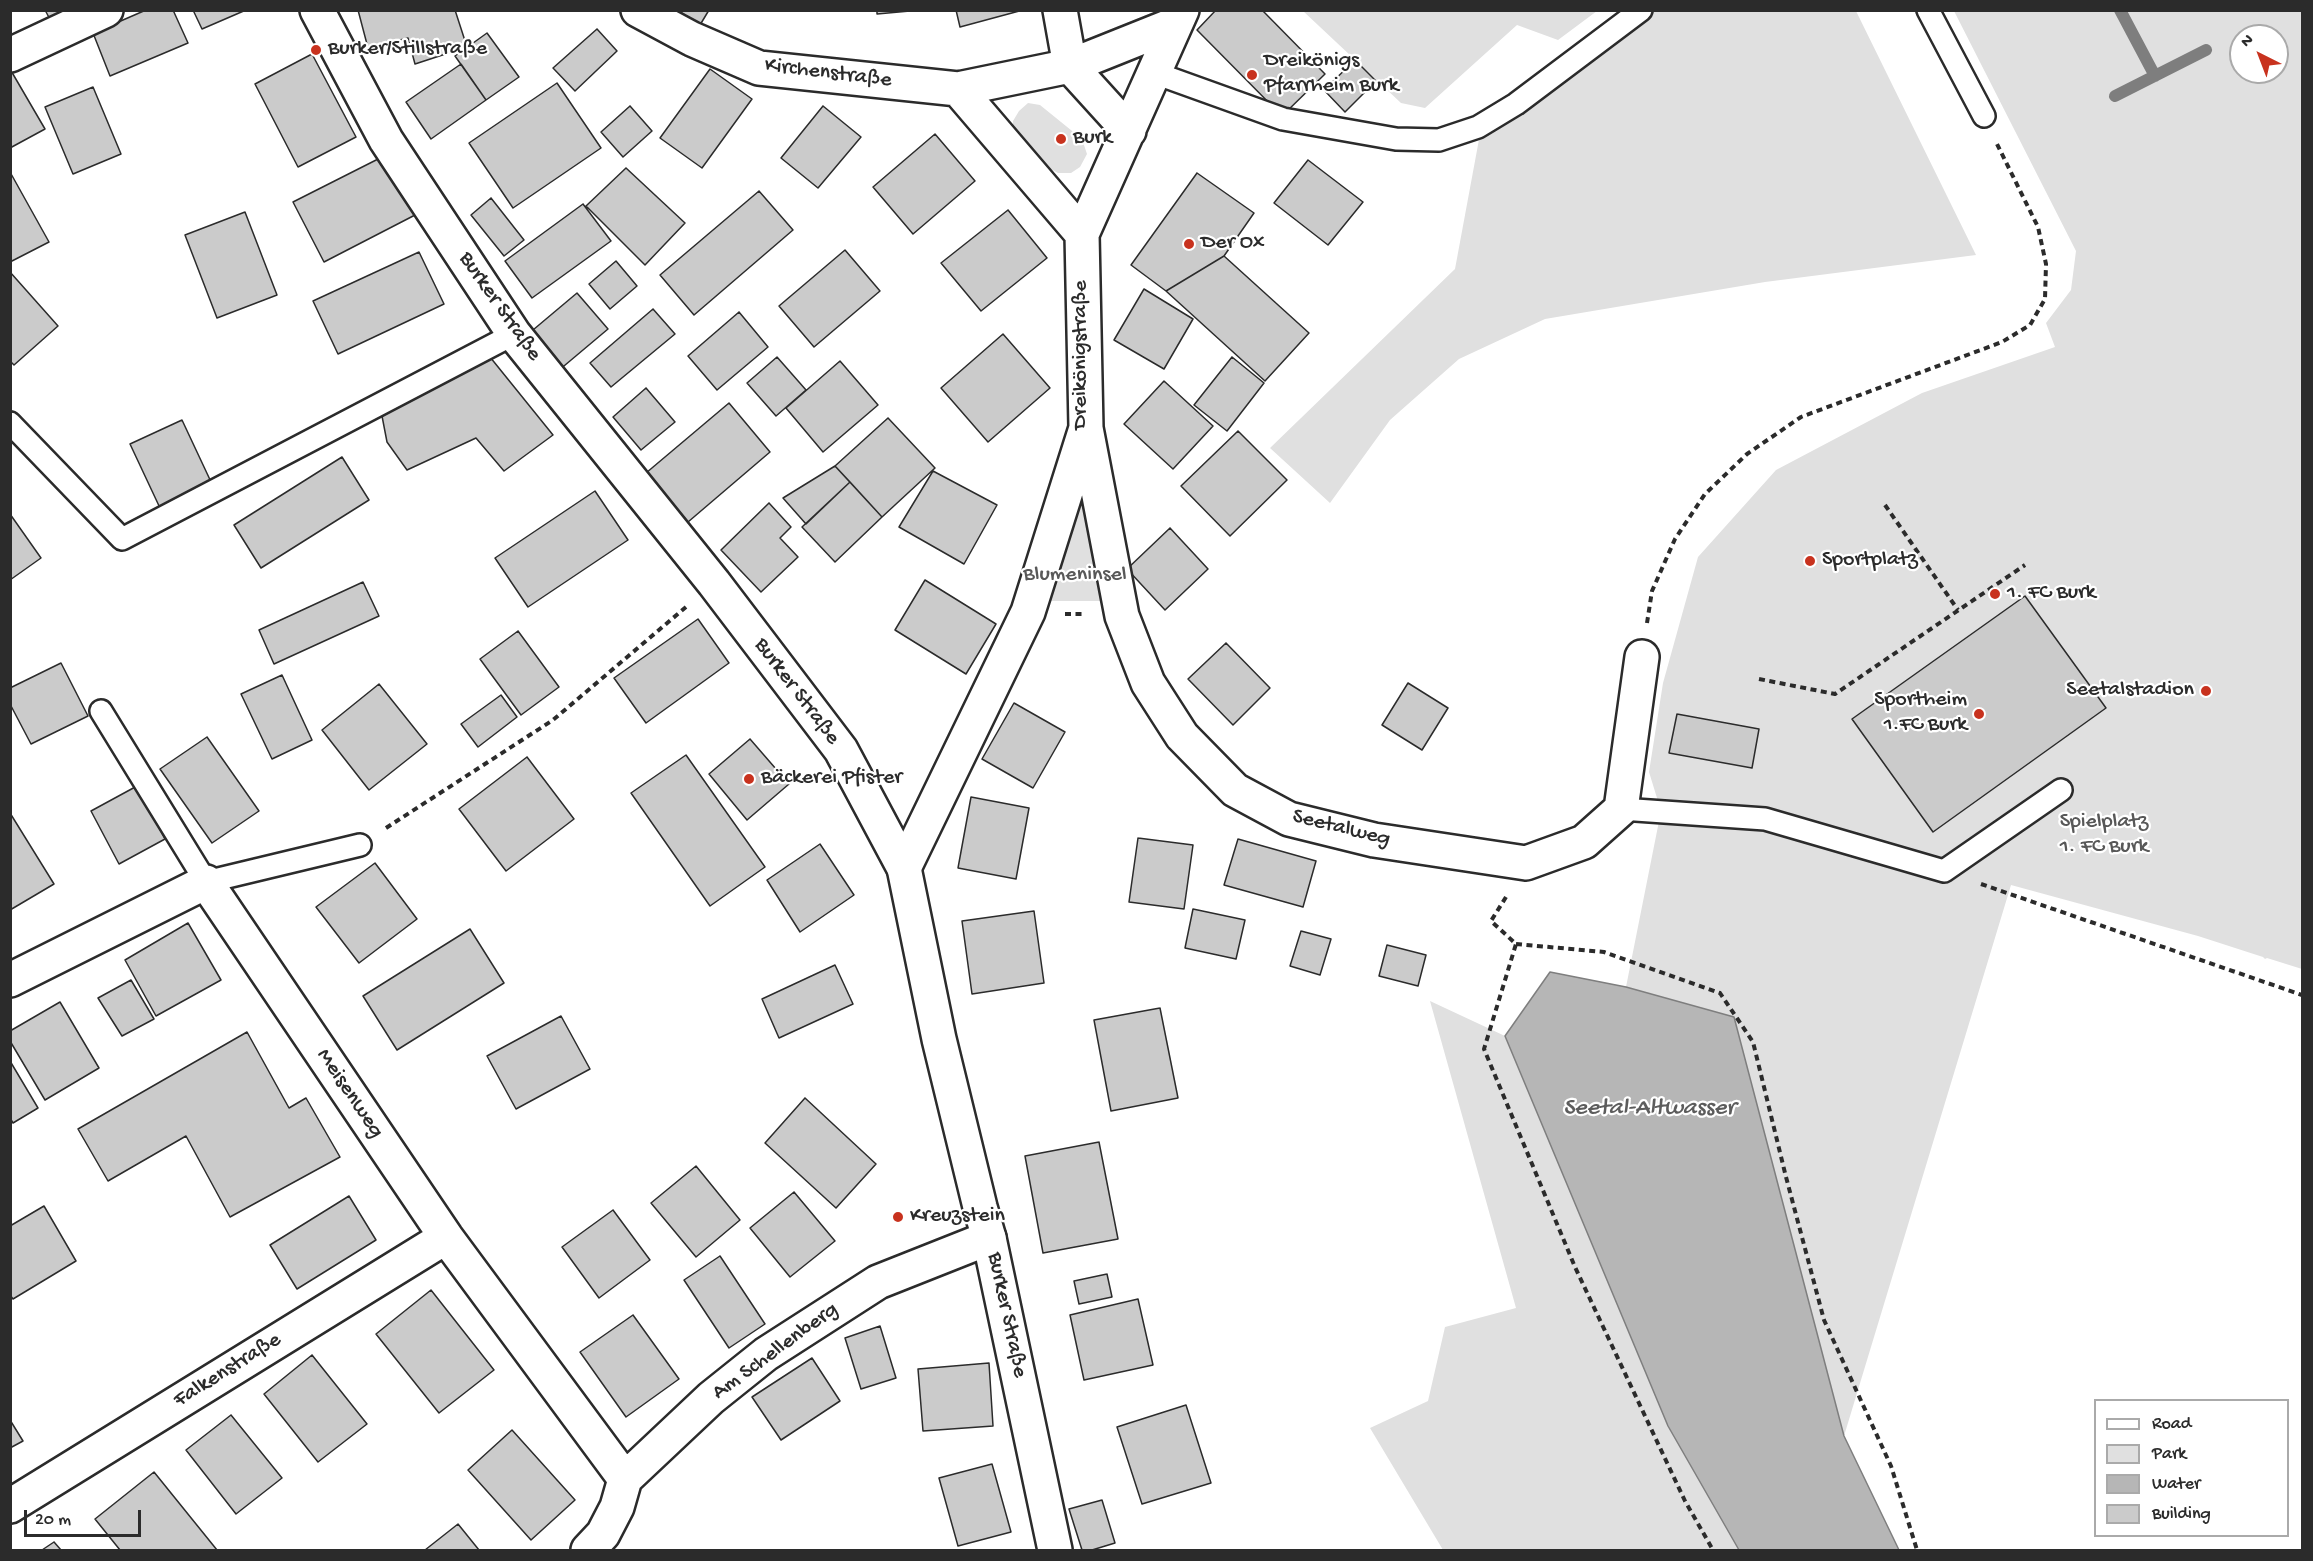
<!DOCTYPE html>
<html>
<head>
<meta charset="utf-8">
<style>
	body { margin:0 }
	#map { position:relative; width:2313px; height:1561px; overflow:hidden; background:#fff; font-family:"Gochi Hand",sans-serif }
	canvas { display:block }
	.frame { position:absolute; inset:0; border:12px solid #2b2b2b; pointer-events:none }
	.legend { position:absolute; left:2094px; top:1399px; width:195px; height:138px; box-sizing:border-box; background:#fff; border:2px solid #aaa; margin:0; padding:8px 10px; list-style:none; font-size:18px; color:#2b2b2b }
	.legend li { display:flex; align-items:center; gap:12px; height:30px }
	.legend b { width:30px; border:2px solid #aaa }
	.north { position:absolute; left:2229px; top:24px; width:60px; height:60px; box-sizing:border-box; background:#fff; border:2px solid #aaa; border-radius:50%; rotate:318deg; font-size:16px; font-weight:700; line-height:24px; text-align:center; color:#2b2b2b }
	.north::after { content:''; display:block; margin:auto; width:21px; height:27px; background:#c8321e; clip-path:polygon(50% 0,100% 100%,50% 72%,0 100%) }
	.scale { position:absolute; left:24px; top:1510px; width:117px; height:27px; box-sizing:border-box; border:3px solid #2b2b2b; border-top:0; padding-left:8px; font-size:18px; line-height:21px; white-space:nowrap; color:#2b2b2b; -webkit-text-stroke:4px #fff; paint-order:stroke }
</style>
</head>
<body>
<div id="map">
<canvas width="2313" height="1561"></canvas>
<div class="frame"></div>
<ul class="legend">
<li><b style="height:8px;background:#fff"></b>Road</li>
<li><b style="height:16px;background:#e0e0e0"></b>Park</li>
<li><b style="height:16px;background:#b6b6b6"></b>Water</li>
<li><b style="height:16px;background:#cbcbcb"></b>Building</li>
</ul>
<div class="north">N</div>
<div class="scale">20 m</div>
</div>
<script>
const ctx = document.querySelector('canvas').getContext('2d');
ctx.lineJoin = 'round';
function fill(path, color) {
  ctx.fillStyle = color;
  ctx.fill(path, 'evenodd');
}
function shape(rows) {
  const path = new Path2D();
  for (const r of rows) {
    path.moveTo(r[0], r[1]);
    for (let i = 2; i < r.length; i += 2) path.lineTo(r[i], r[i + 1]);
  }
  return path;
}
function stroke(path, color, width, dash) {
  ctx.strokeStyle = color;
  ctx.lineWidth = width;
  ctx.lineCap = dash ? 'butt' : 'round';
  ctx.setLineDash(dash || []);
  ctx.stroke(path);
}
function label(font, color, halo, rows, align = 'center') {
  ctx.font = font + ' "Gochi Hand",sans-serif';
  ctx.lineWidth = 4.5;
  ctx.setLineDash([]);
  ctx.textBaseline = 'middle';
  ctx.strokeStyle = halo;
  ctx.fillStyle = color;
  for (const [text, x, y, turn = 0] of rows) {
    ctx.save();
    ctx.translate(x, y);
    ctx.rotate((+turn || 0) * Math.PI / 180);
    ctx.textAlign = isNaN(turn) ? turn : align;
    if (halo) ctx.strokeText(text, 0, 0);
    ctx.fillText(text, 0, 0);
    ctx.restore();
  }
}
const green = shape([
	[1303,11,1597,11,1558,40,1517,25,1425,108,1401,103],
	[1645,11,1856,11,1976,255,1765,282,1545,319,1459,359,1390,420,1330,503,1270,448,1455,269,1480,134],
	[1954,11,2302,11,2302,969,2267,958,2265,959,2263,957,2198,936,2011,885,1844,1436,1734,1018,1626,987,1661,811,1649,772,1663,683,1698,557,1776,470,1922,393,2055,347,2046,323,2071,290,2076,251],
	[2241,36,2277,36,2277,72,2241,72],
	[1028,103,1040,105,1082,139,1087,154,1080,167,1071,173,1058,173,1045,166,1013,133,1013,121,1019,111],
	[1081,476,1104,601,1042,601],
	[1430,1001,1505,1036,1668,1426,1739,1550,1443,1550,1370,1428,1428,1401,1445,1327,1516,1308]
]);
const water = shape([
	[1550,972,1626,987,1734,1017,1844,1436,1899,1550,1739,1550,1668,1426,1505,1036,1550,972]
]);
const stream = shape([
	[2120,10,2155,76],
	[2115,96,2206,50]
]);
const building = shape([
	[45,10,75,10,52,23,45,10],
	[146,10,173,10,188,43,110,76,93,33,146,10],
	[193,10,246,10,202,29,193,10],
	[358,10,455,10,467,47,415,64,408,38,368,48,358,10],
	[677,10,709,10,700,25,677,10],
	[877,10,910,10,910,11,877,14,877,10],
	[956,10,1023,10,960,27,956,10],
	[1216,10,1262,10,1325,74,1282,116,1197,30,1216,10],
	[597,29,617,51,575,91,553,68,597,29],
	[487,33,519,77,486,100,455,56,487,33],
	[312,54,356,137,298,167,255,84,312,54],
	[1355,60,1376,81,1345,112,1324,90,1355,60],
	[461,64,486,100,431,139,406,102,461,64],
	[10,69,45,129,10,148,10,69],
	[710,69,752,99,702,168,660,138,710,69],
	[557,83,601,148,513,208,469,143,557,83],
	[93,87,121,154,73,174,45,107,93,87],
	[630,106,652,131,623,157,601,132,630,106],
	[823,106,861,137,818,188,781,158,823,106],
	[935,134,975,181,913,234,873,187,935,134],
	[386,155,417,214,324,262,293,202,386,155],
	[1308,160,1363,202,1328,245,1274,203,1308,160],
	[626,168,685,223,645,265,586,206,626,168],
	[10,172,49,242,10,262,10,172],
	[1197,173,1254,213,1224,256,1166,291,1131,265,1197,173],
	[759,191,793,230,694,315,660,275,759,191],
	[491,198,524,240,504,256,471,215,491,198],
	[583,204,611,241,532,298,505,261,583,204],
	[1008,210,1047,258,981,311,941,263,1008,210],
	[245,212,277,295,217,318,185,235,245,212],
	[845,250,880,291,814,347,779,306,845,250],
	[419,252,444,304,338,354,313,301,419,252],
	[1224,256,1309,333,1265,381,1166,291,1224,256],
	[616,261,637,286,610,309,589,284,616,261],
	[10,272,58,326,14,365,10,361,10,272],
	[1144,289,1193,319,1164,369,1114,340,1144,289],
	[577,293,608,329,558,371,527,335,577,293],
	[653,309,675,334,611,387,590,363,653,309],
	[739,312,768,347,717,390,688,356,739,312],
	[1003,334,1050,388,988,442,941,388,1003,334],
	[490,357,553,435,504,471,476,438,407,470,387,442,382,416,490,357],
	[777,357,806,390,776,416,747,383,777,357],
	[1232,357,1264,383,1227,431,1194,405,1232,357],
	[840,361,878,405,823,452,786,408,840,361],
	[1164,381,1213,426,1173,469,1124,424,1164,381],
	[646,388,675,422,641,450,613,417,646,388],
	[729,403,770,452,688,522,646,473,729,403],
	[888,418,935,468,882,517,835,466,888,418],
	[182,420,212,484,160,508,130,444,182,420],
	[1238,431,1287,480,1230,536,1181,486,1238,431],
	[342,457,369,500,261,568,234,525,342,457],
	[835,466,850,482,806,524,783,498,835,466],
	[933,471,997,505,964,564,899,527,933,471],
	[850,482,882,517,835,562,802,527,850,482],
	[595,491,628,540,528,607,495,558,595,491],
	[769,503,791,527,780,538,798,557,761,592,721,550,769,503],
	[10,514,41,558,10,580,10,514],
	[1170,528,1208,569,1165,610,1127,569,1170,528],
	[925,580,996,624,966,674,895,630,925,580],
	[363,582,379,616,274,664,259,630,363,582],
	[2025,596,2106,708,1933,832,1852,719,2025,596],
	[698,619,729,663,646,723,614,678,698,619],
	[518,631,559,687,521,715,480,659,518,631],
	[1226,643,1270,688,1233,725,1188,679,1226,643],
	[61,663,88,716,31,744,10,704,10,688,61,663],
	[282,675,312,740,272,759,241,694,282,675],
	[1408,683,1448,708,1422,750,1382,725,1408,683],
	[379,684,427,744,369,790,322,730,379,684],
	[501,695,517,717,478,747,461,724,501,695],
	[1014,703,1065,732,1033,788,982,759,1014,703],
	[1677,714,1759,729,1752,768,1669,753,1677,714],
	[207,737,259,811,212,843,160,769,207,737],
	[750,739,789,784,747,820,709,774,750,739],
	[686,755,765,867,710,906,631,793,686,755],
	[527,757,574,819,506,871,459,809,527,757],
	[137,786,165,839,119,864,91,811,137,786],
	[971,797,1029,808,1016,879,958,868,971,797],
	[10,813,54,884,10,910,10,813],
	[1138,838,1193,845,1184,909,1129,902,1138,838],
	[1238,839,1316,861,1303,907,1224,885,1238,839],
	[820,844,854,895,800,932,767,880,820,844],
	[375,863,417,919,359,963,316,907,375,863],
	[1193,909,1245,920,1236,959,1185,948,1193,909],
	[1034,911,1044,983,972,994,962,921,1034,911],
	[188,923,221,980,156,1016,125,960,188,923],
	[470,929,504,983,397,1050,363,996,470,929],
	[1301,931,1331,939,1320,975,1290,966,1301,931],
	[1387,945,1426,955,1418,986,1379,976,1387,945],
	[835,965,853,1004,779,1038,762,999,835,965],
	[131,980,154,1019,122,1036,98,998,131,980],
	[60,1002,99,1068,45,1100,10,1041,10,1031,60,1002],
	[1160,1008,1178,1098,1111,1111,1094,1020,1160,1008],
	[561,1016,590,1069,516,1109,487,1056,561,1016],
	[247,1032,289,1108,306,1098,340,1157,230,1217,186,1136,108,1181,78,1129,247,1032],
	[10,1061,38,1108,13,1123,10,1118,10,1061],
	[805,1098,876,1164,836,1208,765,1143,805,1098],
	[1099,1142,1118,1239,1043,1253,1025,1156,1099,1142],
	[696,1166,740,1220,696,1257,651,1203,696,1166],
	[794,1192,835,1241,790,1277,750,1228,794,1192],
	[349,1196,376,1240,297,1289,270,1245,349,1196],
	[44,1206,76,1261,13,1299,10,1295,10,1226,44,1206],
	[613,1210,650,1260,599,1298,562,1247,613,1210],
	[720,1256,765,1324,729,1348,684,1280,720,1256],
	[1107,1274,1112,1297,1079,1304,1074,1281,1107,1274],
	[431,1290,494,1370,439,1413,376,1334,431,1290],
	[1138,1299,1153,1365,1084,1380,1070,1315,1138,1299],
	[633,1315,679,1379,626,1417,580,1352,633,1315],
	[880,1326,896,1378,861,1389,845,1338,880,1326],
	[312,1355,367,1424,318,1462,264,1394,312,1355],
	[812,1358,840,1401,781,1440,752,1397,812,1358],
	[989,1363,993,1426,923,1431,918,1369,989,1363],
	[1186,1405,1211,1483,1142,1504,1117,1427,1186,1405],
	[231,1415,282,1478,236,1514,186,1450,231,1415],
	[10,1420,23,1441,10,1448,10,1420],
	[512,1430,575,1500,531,1540,468,1470,512,1430],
	[992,1464,1011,1532,958,1546,939,1478,992,1464],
	[154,1472,217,1550,120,1550,95,1519,154,1472],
	[1102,1500,1115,1543,1092,1550,1082,1550,1069,1509,1102,1500],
	[458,1524,479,1550,425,1550,458,1524],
	[54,1542,61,1550,42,1550,54,1542]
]);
const path = shape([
	[1885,505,1958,610],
	[1065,614,1084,614],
	[1647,623,1652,591,1675,539,1705,494,1747,454,1801,417,2002,342,2030,325,2045,299,2046,264,2038,227,1997,144],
	[1759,679,1835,694,2025,565],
	[386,828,553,720,686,607],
	[1981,884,2302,995],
	[1506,897,1491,921,1516,944,1484,1049,1575,1267,1685,1501,1713,1550],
	[1516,944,1604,952,1720,993,1753,1042,1786,1177,1824,1320,1891,1466,1917,1550]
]);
const lane = shape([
	[1928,10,1984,116],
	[1155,73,1283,119,1396,139,1439,140,1478,127,1516,104,1641,10],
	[10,423,122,539,514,334],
	[101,711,206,882,360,845],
	[1621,809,1765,819,1944,871,2061,790]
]);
const street = shape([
	[638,10,692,39,759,68,958,89,1070,66,1175,24],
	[1060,10,1070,66,1129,131],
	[10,55,106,10],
	[958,89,1082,234],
	[1086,428,1122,616,1148,683,1182,736,1235,790,1289,819,1374,840,1526,863,1584,842,1621,809,1642,657],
	[904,868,1028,612,1086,428,1082,234,1182,10],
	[10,980,206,882,446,1237,625,1479],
	[10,1506,446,1237],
	[588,1550,603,1534,617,1507,625,1479,711,1398,766,1354,878,1282,989,1238]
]);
const secondary = shape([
	[317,10,386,140,514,334,714,583,841,750,904,868,939,1039,980,1207,989,1238,1055,1550]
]);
const markers = [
	[316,50,6,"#c8321e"],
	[1252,75,6,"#c8321e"],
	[1061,139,6,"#c8321e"],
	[1189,244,6,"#c8321e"],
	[1810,561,6,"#c8321e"],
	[1995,594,6,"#c8321e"],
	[2206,691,6,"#c8321e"],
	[1979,714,6,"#c8321e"],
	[749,779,6,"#c8321e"],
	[898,1217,6,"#c8321e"]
];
const poiNames = [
	["Burker/Stillstraße",328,50],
	["Dreikönigs",1264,62],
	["Pfarrheim Burk",1264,87],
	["Burk",1073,139],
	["Der Ox",1201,244],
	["Sportplatz",1822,561],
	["1. FC Burk",2007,594],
	["Seetalstadion",2194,691,"right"],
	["Sportheim",1967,701,"right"],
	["1.FC Burk",1967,726,"right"],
	["Bäckerei Pfister",761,779],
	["Kreuzstein",910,1217]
];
const streetNames = [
	["Kirchenstraße",828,74,7],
	["Burker Straße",499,307,55],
	["Dreikönigstraße",1082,355,-90],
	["Burker Straße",796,692,53],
	["Seetalweg",1341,829,14],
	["Meisenweg",349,1094,56],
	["Burker Straße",1006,1315,78],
	["Am Schellenberg",776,1352,-36],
	["Falkenstraße",228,1371,-32]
];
const parkNames = [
	["Blumeninsel",1075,576],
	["Spielplatz",2104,823],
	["1. FC Burk",2104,848]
];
const waterNames = [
	["Seetal-Altwasser",1649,1109]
];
fill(green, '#e0e0e0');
fill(water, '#b6b6b6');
stroke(water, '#7e7e7e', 1.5);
stroke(stream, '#7e7e7e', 12);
fill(building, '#cbcbcb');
stroke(building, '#2b2b2b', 1.5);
stroke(lane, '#2b2b2b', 26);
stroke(street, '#2b2b2b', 38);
stroke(secondary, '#2b2b2b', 38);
stroke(path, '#2b2b2b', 4, [6, 4.5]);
stroke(lane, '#fff', 21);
stroke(street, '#fff', 33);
stroke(secondary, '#fff', 33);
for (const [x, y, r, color] of markers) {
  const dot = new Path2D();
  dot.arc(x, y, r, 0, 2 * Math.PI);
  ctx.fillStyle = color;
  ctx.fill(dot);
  stroke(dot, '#fff', 2);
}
label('22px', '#2b2b2b', '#fff', poiNames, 'left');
label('22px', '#2b2b2b', '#fff', streetNames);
label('22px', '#585858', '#fff', parkNames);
label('italic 24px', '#5c5c5c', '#fff', waterNames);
</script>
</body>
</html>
